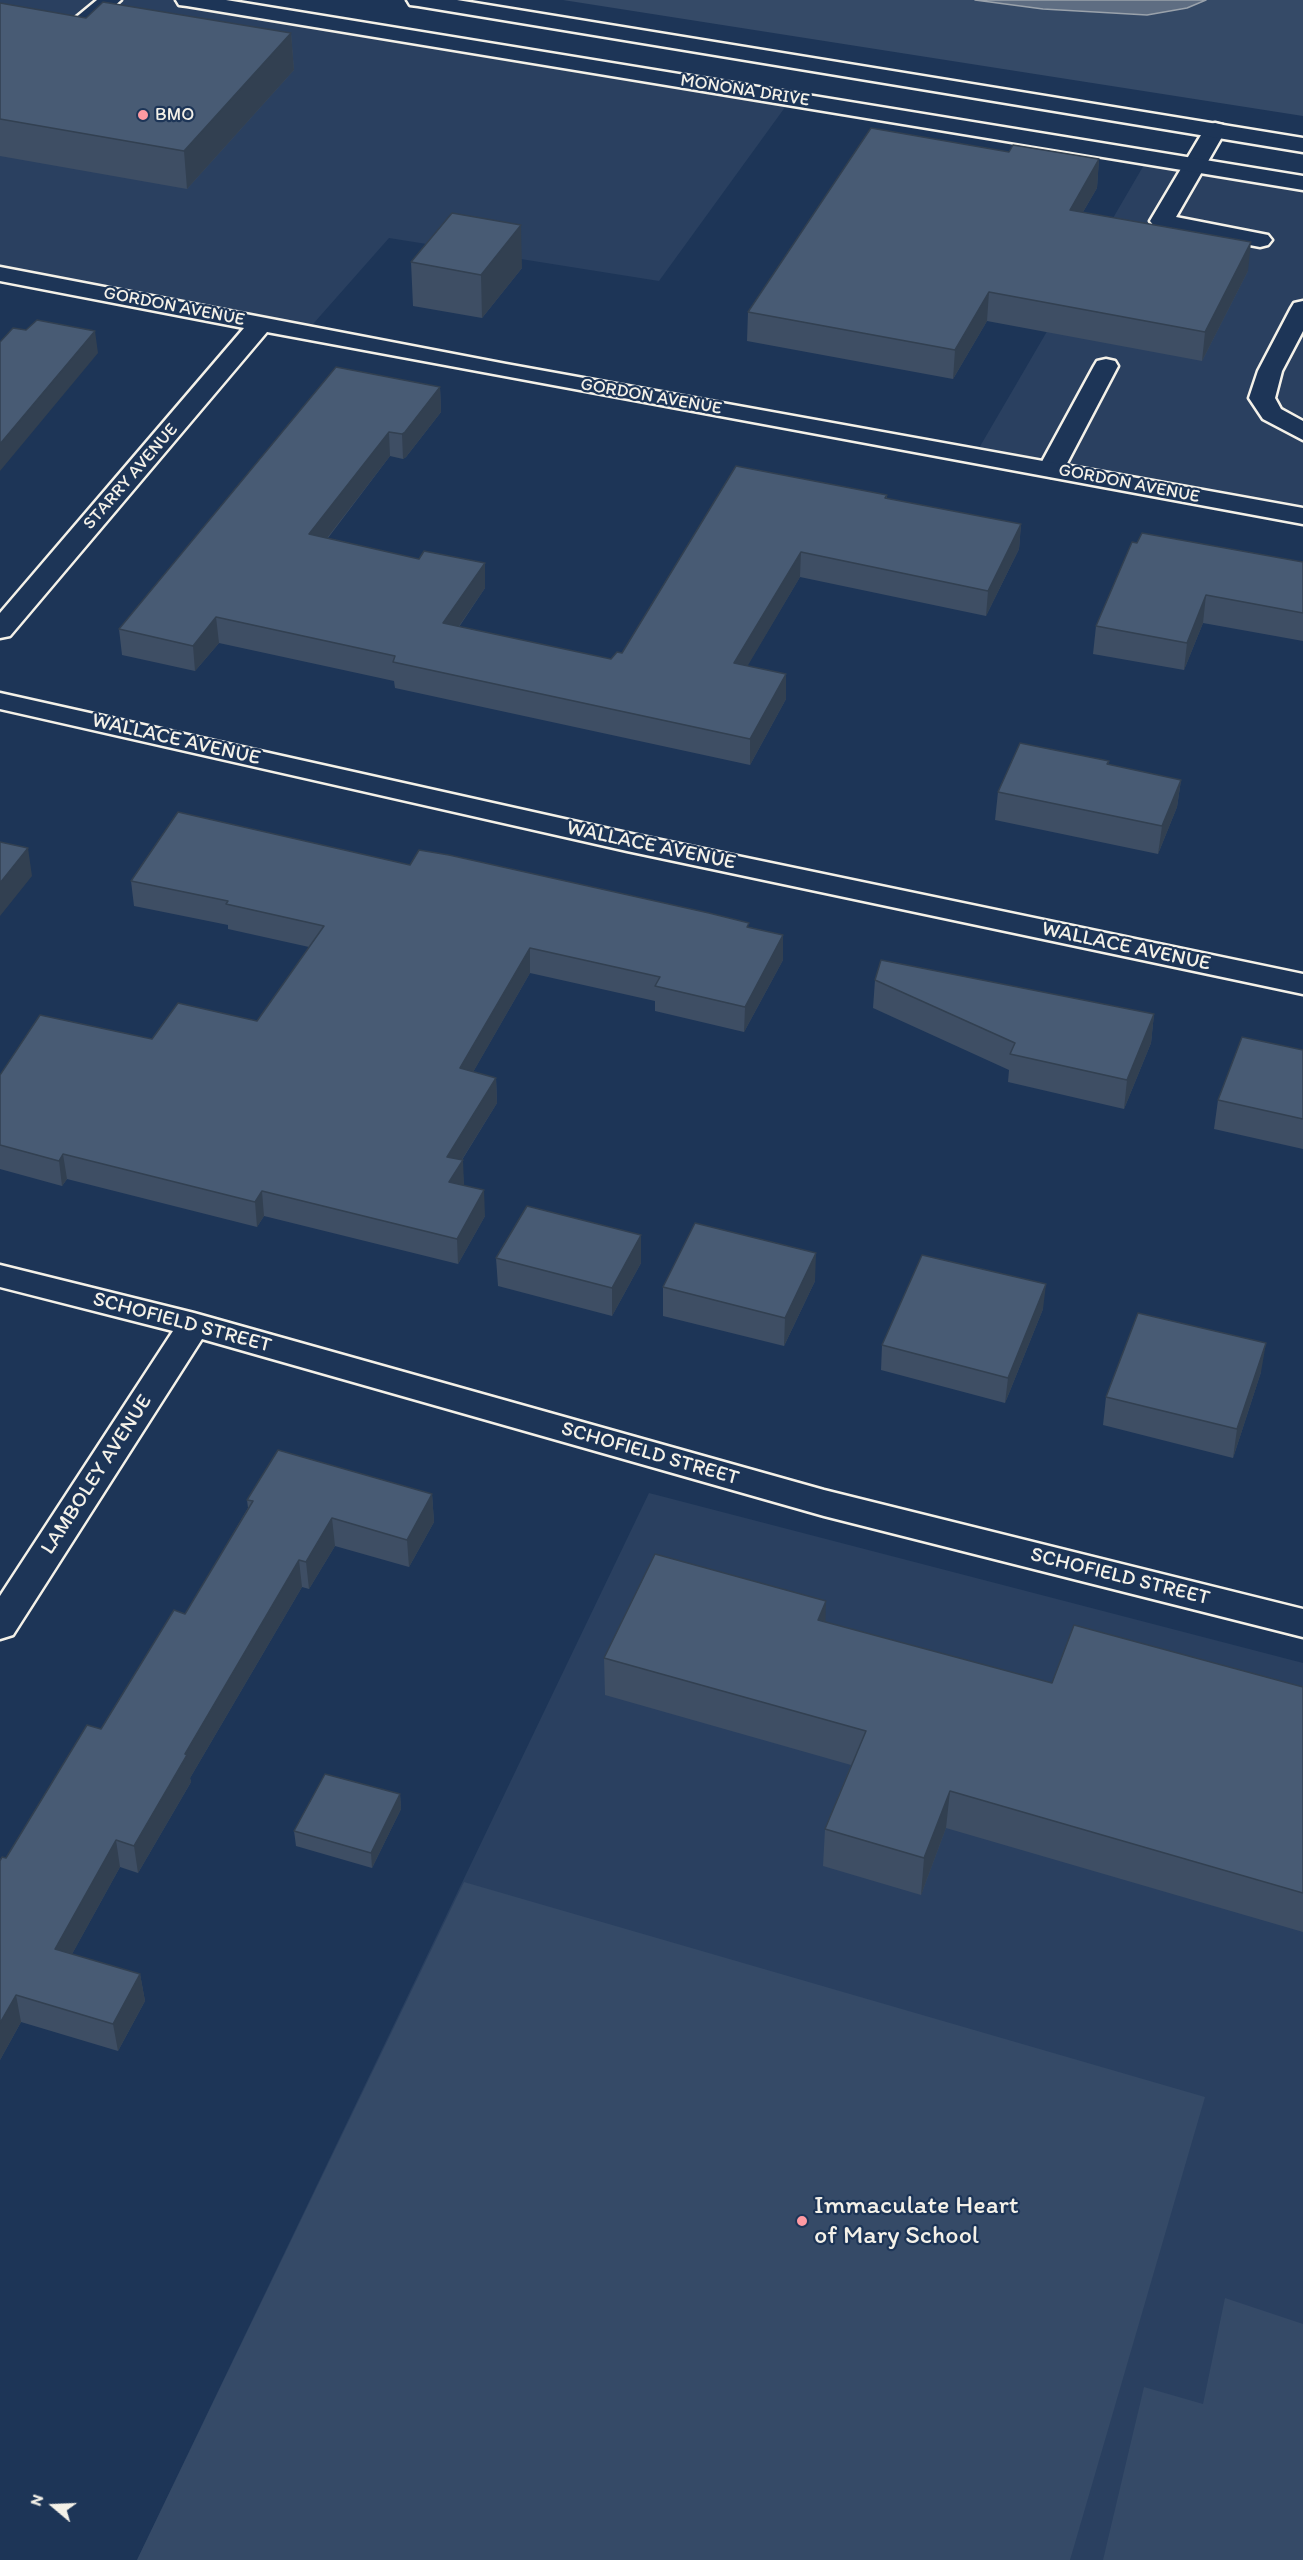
<!DOCTYPE html>
<html>
<head>
<meta charset="utf-8">
<style>
	body { margin:0 }
	#map { position:relative; width:1303px; height:2560px; overflow:hidden; background:#1d3557; font-family:Itim,sans-serif }
	canvas { display:block }
	.north { position:absolute; left:24px; top:2476px; width:60px; height:60px; -webkit-text-stroke:4px #1d3557; paint-order:stroke; rotate:289deg; font-size:16px; font-weight:700; line-height:24px; text-align:center; color:#f4f1e8 }
	.north::after { content:''; display:block; margin:auto; width:21px; height:27px; background:#f4f1e8; clip-path:polygon(50% 0,100% 100%,50% 72%,0 100%) }
</style>
</head>
<body>
<div id="map">
<canvas width="1303" height="2560"></canvas>
<div class="north">N</div>
</div>
<script>
const ctx = document.querySelector('canvas').getContext('2d');
ctx.lineJoin = 'round';
function fill(path, color) {
  ctx.fillStyle = color;
  ctx.fill(path, 'evenodd');
}
function shape(rows) {
  const path = new Path2D();
  for (const r of rows) {
    path.moveTo(r[0], r[1]);
    for (let i = 2; i < r.length; i += 2) path.lineTo(r[i], r[i + 1]);
  }
  return path;
}
function stroke(path, color, width, dash) {
  ctx.strokeStyle = color;
  ctx.lineWidth = width;
  ctx.lineCap = dash ? 'butt' : 'round';
  ctx.setLineDash(dash || []);
  ctx.stroke(path);
}
function label(font, color, halo, rows, align = 'center') {
  ctx.font = font + ' Itim,sans-serif';
  ctx.lineWidth = 4.5;
  ctx.setLineDash([]);
  ctx.textBaseline = 'middle';
  ctx.strokeStyle = halo;
  ctx.fillStyle = color;
  for (const [text, x, y, turn = 0] of rows) {
    ctx.save();
    ctx.translate(x, y);
    ctx.rotate((+turn || 0) * Math.PI / 180);
    ctx.textAlign = isNaN(turn) ? turn : align;
    if (halo) ctx.strokeText(text, 0, 0);
    ctx.fillText(text, 0, 0);
    ctx.restore();
  }
}
const built = shape([
	[0,0,187,0,791,99,659,281,389,238,306,332,0,274],
	[1148,158,1303,183,1303,516,975,455],
	[649,1493,1303,1663,1303,2560,137,2560]
]);
const green = shape([
	[563,0,1303,0,1303,116],
	[464,1882,1205,2097,1070,2560,137,2560],
	[1225,2298,1303,2324,1303,2560,1103,2560,1144,2387,1203,2404]
]);
const water = shape([
	[975,0,1206,0,1187,8,1147,15,1043,9,975,0]
]);
const service = shape([
	[97,0,121,0,81,36,73,38,0,25,0,13,68,24,97,0],
	[1215,123,1223,125,1226,130,1176,217,1268,235,1272,240,1268,245,1260,247,1162,228,1154,226,1150,221,1204,130,1207,125,1215,123],
	[1303,301,1303,331,1282,371,1275,398,1281,409,1303,421,1303,440,1263,419,1249,398,1258,371,1291,308,1294,303,1303,301],
	[1106,359,1115,361,1118,366,1064,469,1060,474,1051,477,1042,474,1038,469,1094,366,1097,361,1106,359]
]);
const minor = shape([
	[0,267,506,364,1303,508,1303,524,267,332,10,636,0,638,0,613,244,328,0,281,0,267],
	[0,693,627,833,1303,974,1303,994,627,851,0,709,0,693],
	[0,1265,194,1313,824,1490,1303,1609,1303,1637,824,1516,202,1339,13,1635,0,1639,0,1596,173,1331,0,1287,0,1265]
]);
const tertiary = shape([
	[176,0,226,0,1303,176,1303,190,187,6,179,5,176,0],
	[407,0,457,0,1303,138,1303,152,418,6,410,5,407,0]
]);
const wall = shape([
	[0,3,86,18,291,33,294,70,187,189,0,156],
	[1009,152,1099,159,1097,188,1083,212,1248,271,1202,361,987,321,953,379,747,341,748,312],
	[411,262,522,268,482,318,413,306],
	[440,387,441,412,406,457,403,459,390,456,328,538,419,559,485,563,485,588,459,627,611,659,887,495,887,499,1021,524,1019,549,986,616,800,577,747,666,786,674,786,699,750,765,395,688,394,681,219,643,195,671,122,655,119,629],
	[1303,562,1303,641,1203,623,1184,670,1093,654,1096,626],
	[1109,761,1108,765,1181,780,1177,807,1158,854,995,820,998,792],
	[410,865,749,927,783,935,783,960,744,1032,655,1011,655,1001,530,973,473,1072,496,1078,497,1103,462,1160,464,1186,485,1216,458,1264,264,1216,257,1227,67,1179,62,1186,0,1169,0,1075,152,1039,257,1021,309,947,228,929,228,925,134,906,131,881],
	[875,980,1154,1014,1151,1043,1124,1109,1008,1082,1009,1070,873,1008],
	[1303,1050,1303,1149,1214,1129,1218,1100],
	[496,1258,641,1263,612,1316,498,1286],
	[815,1281,784,1346,663,1316,663,1287],
	[1043,1309,1005,1403,881,1370,882,1345],
	[1261,1372,1233,1458,1103,1425,1106,1397],
	[432,1494,434,1522,409,1567,335,1546,309,1589,302,1587,190,1778,191,1782,138,1873,120,1867,72,1954,140,1974,145,2001,118,2051,21,2022,0,2060,6,1858,185,1614,248,1508,247,1500],
	[825,1622,1052,1683,1303,1687,1303,1932,946,1828,921,1895,823,1866,825,1829,851,1765,605,1695,604,1658],
	[400,1794,401,1809,372,1868,296,1846,294,1831]
]);
const shadedWall = shape([
	[291,33,294,70,187,189,184,151],
	[1099,159,1097,188,1067,239,1070,210],
	[521,225,522,268,482,318,481,275],
	[1251,242,1248,271,1202,361,1205,332],
	[989,292,987,321,953,379,955,350],
	[95,331,98,353,0,471,0,444],
	[440,387,441,412,406,457,403,459,402,434],
	[389,432,390,456,311,559,309,534],
	[1021,524,1019,549,986,616,988,591],
	[801,552,800,577,734,689,734,663],
	[485,563,485,588,444,648,443,623],
	[1206,595,1203,623,1184,670,1187,643],
	[216,617,219,643,195,671,193,646],
	[786,674,786,699,750,765,750,739],
	[1181,780,1177,807,1158,854,1162,826],
	[28,848,32,876,0,916,0,883],
	[783,935,783,960,744,1032,745,1007],
	[530,948,530,973,461,1093,460,1068],
	[1154,1014,1151,1043,1124,1109,1127,1080],
	[496,1078,497,1103,448,1182,447,1157],
	[63,1154,67,1179,62,1186,59,1161],
	[463,1160,464,1186,449,1182],
	[484,1190,485,1216,458,1264,457,1239],
	[262,1191,264,1216,257,1227,255,1202],
	[641,1235,641,1263,612,1316,612,1288],
	[816,1253,815,1281,784,1346,785,1318],
	[1046,1284,1043,1309,1005,1403,1008,1378],
	[1266,1343,1261,1372,1233,1458,1237,1429],
	[432,1494,434,1522,409,1567,407,1540],
	[332,1518,335,1546,309,1589,306,1562],
	[299,1560,302,1587,190,1778,191,1782,138,1873,134,1846,185,1754],
	[826,1601,825,1639,818,1620],
	[950,1791,946,1828,921,1895,924,1858],
	[400,1794,401,1809,372,1868,371,1853],
	[116,1840,120,1867,60,1976,55,1949],
	[140,1974,145,2001,118,2051,113,2024],
	[16,1995,21,2022,0,2060,0,2023]
]);
const building = shape([
	[103,2,291,33,184,151,0,119,0,3,86,18,103,2],
	[871,128,1009,152,1013,145,1099,159,1070,210,1251,242,1205,332,989,292,955,350,748,312,871,128],
	[452,213,521,225,481,275,411,262,452,213],
	[37,320,95,331,0,444,0,342,13,328,26,330,37,320],
	[336,367,440,387,405,432,402,434,389,432,309,534,419,559,424,551,485,563,443,623,611,659,617,652,622,653,736,466,887,495,885,498,1021,524,988,591,801,552,734,663,786,674,750,739,393,662,395,656,216,617,193,646,119,629,336,367],
	[1142,533,1303,562,1303,613,1206,595,1187,643,1096,626,1132,542,1137,543,1142,533],
	[1020,743,1109,761,1107,764,1181,780,1162,826,998,792,1020,743],
	[178,812,410,865,419,850,449,855,709,913,749,923,747,927,783,935,745,1007,655,986,660,977,530,948,460,1068,496,1078,447,1157,463,1160,449,1182,484,1190,457,1239,262,1191,255,1202,63,1154,59,1161,0,1145,0,1075,40,1015,152,1039,178,1003,257,1021,324,926,226,904,228,901,131,881,178,812],
	[0,842,28,848,0,883,0,842],
	[881,960,1154,1014,1127,1080,1010,1054,1015,1043,875,980,881,960],
	[1242,1037,1303,1050,1303,1119,1218,1100,1242,1037],
	[527,1206,641,1235,612,1288,496,1258,527,1206],
	[695,1223,816,1253,785,1318,663,1287,695,1223],
	[922,1255,1046,1284,1008,1378,882,1345,922,1255],
	[1138,1313,1266,1343,1237,1429,1106,1397,1138,1313],
	[278,1450,432,1494,407,1540,332,1518,306,1562,299,1560,185,1754,187,1755,134,1846,116,1840,55,1949,140,1974,113,2024,16,1995,0,2023,0,1861,2,1857,6,1858,87,1725,101,1729,174,1610,185,1614,253,1501,247,1500,278,1450],
	[655,1554,826,1601,818,1620,1052,1683,1074,1625,1303,1687,1303,1893,950,1791,924,1858,825,1829,866,1731,604,1658,655,1554],
	[325,1774,400,1794,371,1853,294,1831,325,1774]
]);
const markers = [
	[143,115,6,"#ff9aa2"],
	[802,2221,6,"#ff9aa2"]
];
const farStreetnames = [
	["MONONA DRIVE",745,91,9],
	["GORDON AVENUE",174,307,11],
	["GORDON AVENUE",651,397,10],
	["STARRY AVENUE",131,477,-49],
	["GORDON AVENUE",1129,484,11]
];
const farPoinames = [
	["BMO",155,115]
];
const streetNames = [
	["WALLACE AVENUE",176,740,13],
	["WALLACE AVENUE",651,846,12],
	["WALLACE AVENUE",1126,947,12],
	["SCHOFIELD STREET",182,1323,15],
	["SCHOFIELD STREET",650,1454,16],
	["LAMBOLEY AVENUE",97,1475,-57],
	["SCHOFIELD STREET",1120,1577,14]
];
const nearPoinames = [
	["Immaculate Heart",814,2206],
	["of Mary School",814,2236]
];
fill(built, '#2a4060');
fill(green, '#354a67');
fill(water, '#5e6d82');
stroke(water, '#9aa2ab', 1.5);
stroke(service, '#f4f1e8', 5);
stroke(minor, '#f4f1e8', 5);
stroke(tertiary, '#f4f1e8', 5);
fill(service, '#1d3557');
fill(minor, '#1d3557');
fill(tertiary, '#1d3557');
fill(wall, '#3e4e64');
fill(shadedWall, '#324051');
fill(building, '#485b74');
stroke(building, '#324051', 1.5);
for (const [x, y, r, color] of markers) {
  const dot = new Path2D();
  dot.arc(x, y, r, 0, 2 * Math.PI);
  ctx.fillStyle = color;
  ctx.fill(dot);
  stroke(dot, '#1d3557', 2);
}
label('18px', '#f4f1e8', '#1d3557', farStreetnames);
label('18px', '#f4f1e8', '#1d3557', farPoinames, 'left');
label('21px', '#f4f1e8', '#1d3557', streetNames);
label('26px', '#f4f1e8', '#1d3557', nearPoinames, 'left');
</script>
</body>
</html>
